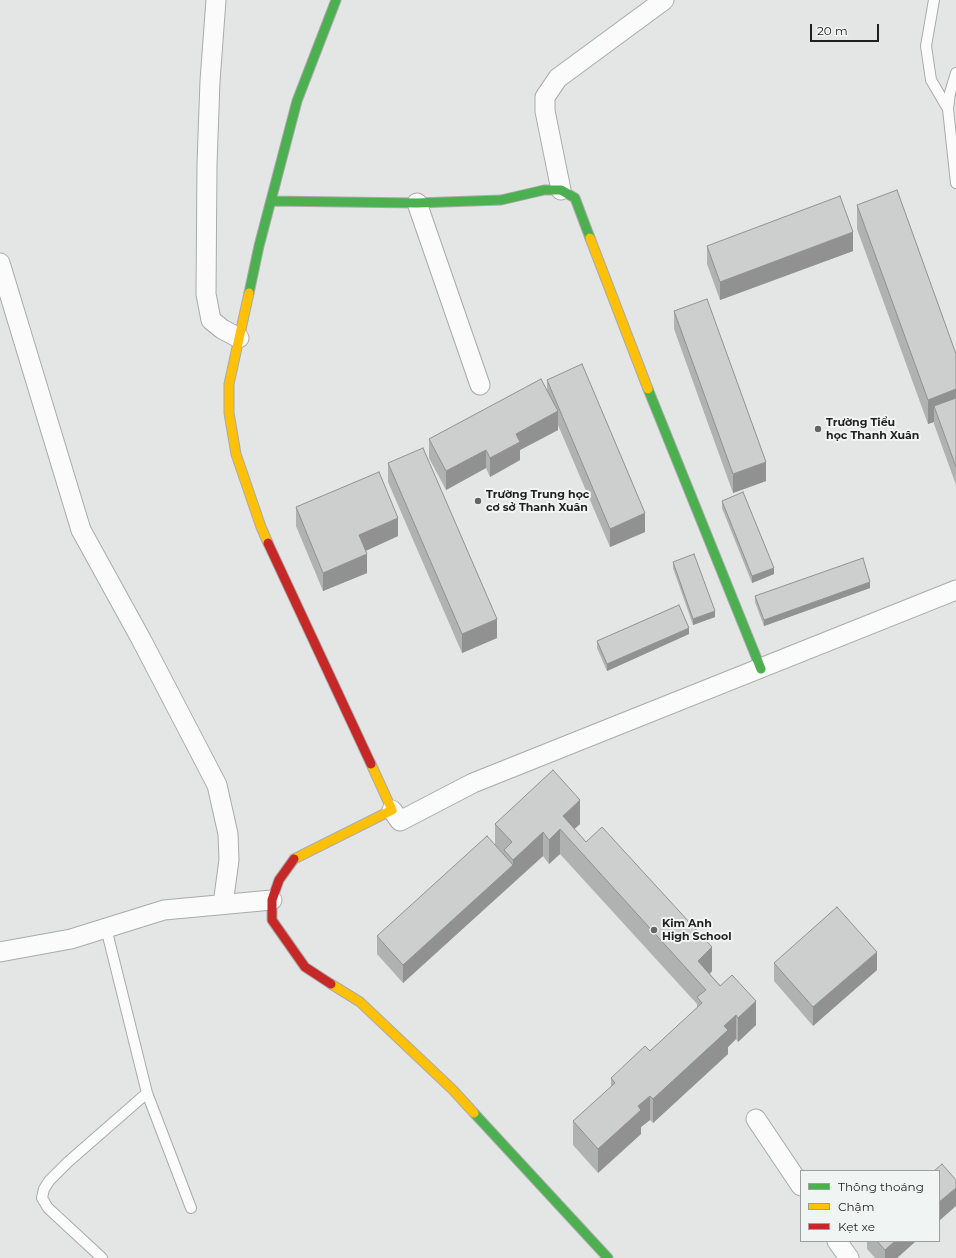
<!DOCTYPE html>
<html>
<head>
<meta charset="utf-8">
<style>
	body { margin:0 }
	#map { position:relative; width:956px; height:1258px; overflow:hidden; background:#e4e6e5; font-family:Montserrat,sans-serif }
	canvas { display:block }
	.legend { position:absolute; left:800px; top:1170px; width:140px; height:72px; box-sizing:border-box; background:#f0f4f3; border:1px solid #9c9f9f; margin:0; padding:5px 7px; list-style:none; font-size:12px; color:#1f2020 }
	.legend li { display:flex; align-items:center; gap:8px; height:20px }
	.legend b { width:20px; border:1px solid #9c9f9f }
	.scale { position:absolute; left:810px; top:24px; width:69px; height:18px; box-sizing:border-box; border:2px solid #1f2020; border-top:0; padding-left:5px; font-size:12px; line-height:14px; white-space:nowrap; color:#1f2020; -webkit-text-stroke:3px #f0f4f3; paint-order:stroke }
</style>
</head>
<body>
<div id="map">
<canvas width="956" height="1258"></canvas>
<ul class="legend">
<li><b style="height:5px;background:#4caf50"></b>Thông thoáng</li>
<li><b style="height:5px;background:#ffc107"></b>Chậm</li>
<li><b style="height:5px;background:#c62828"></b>Kẹt xe</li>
</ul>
<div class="scale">20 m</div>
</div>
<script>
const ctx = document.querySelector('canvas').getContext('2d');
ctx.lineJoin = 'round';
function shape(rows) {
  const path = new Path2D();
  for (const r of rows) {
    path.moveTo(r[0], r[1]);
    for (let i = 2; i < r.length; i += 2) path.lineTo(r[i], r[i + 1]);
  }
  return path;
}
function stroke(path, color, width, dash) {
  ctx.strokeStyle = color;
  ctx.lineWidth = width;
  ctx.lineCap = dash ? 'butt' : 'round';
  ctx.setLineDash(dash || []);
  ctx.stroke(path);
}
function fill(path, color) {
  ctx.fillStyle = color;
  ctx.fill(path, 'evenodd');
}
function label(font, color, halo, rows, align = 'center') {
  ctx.font = font + ' Montserrat,sans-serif';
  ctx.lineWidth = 4;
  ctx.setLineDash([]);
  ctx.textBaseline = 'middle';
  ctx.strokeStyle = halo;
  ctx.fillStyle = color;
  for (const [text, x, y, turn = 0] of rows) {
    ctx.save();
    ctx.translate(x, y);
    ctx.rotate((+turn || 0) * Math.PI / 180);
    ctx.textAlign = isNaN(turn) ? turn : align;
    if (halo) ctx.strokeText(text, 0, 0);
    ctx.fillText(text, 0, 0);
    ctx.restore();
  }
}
const lane = shape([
	[934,0,926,46,931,80,948,109],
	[956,73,950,93,948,109,956,183],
	[106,928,147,1093,191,1208],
	[102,1258,48,1208,42,1198,44,1189,49,1181,68,1162,147,1093]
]);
const street = shape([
	[216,0,210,81,207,164,206,294,211,320,222,329,239,338],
	[561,190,545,111,545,97,558,78,664,0],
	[417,203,480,385],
	[0,263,81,530,141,639,217,785,228,834,229,860,223,904],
	[392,810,400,821,473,783,956,590],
	[0,952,71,939,164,910,272,900],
	[756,1119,801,1186],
	[837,1241,849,1258]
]);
const fast = shape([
	[271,201,417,203,501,200,544,190,561,190,575,198,590,238],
	[249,293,259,246,297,101,336,0],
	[648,389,761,669],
	[474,1113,608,1258]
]);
const slow = shape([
	[590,238,648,389],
	[249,293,229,384,229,413,236,454,261,527,268,543],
	[294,859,392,810,371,764],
	[331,984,360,1002,453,1090,474,1113]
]);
const jam = shape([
	[268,543,371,764],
	[294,859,279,880,272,900,272,920,305,967,331,984]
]);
const wall = shape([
	[857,205,956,354,956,485,934,424,934,422,928,424,857,229],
	[707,246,853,251,720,300,707,264],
	[674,311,766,481,733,493,674,329],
	[547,380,645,532,610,547,558,425,558,430,520,450,520,460,490,477,486,468,446,490,429,458,429,439,547,389],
	[388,463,497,638,462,653,388,482],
	[722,501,774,574,752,583,722,508],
	[296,507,398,536,365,551,367,573,323,591,296,526],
	[673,562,715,617,693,625,673,568],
	[870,588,764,626,755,602,755,596],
	[689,634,607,671,597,648,597,641],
	[495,824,580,824,574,829,586,842,712,971,710,974,756,1025,738,1042,736,1039,728,1047,728,1054,653,1123,650,1120,641,1127,641,1134,598,1173,573,1145,573,1121,611,1087,611,1078,650,1051,697,1008,697,1004,560,854,549,864,543,856,403,983,377,954,377,936,495,845],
	[774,963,877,970,813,1026,774,981],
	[867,1241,916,1241,897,1258,875,1258,867,1249]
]);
const shadedWall = shape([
	[853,232,853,251,720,300,720,282],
	[956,389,956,413,934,406,934,422,928,424,928,400],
	[558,411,558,430,520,450,520,460,490,477,490,458,516,434],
	[486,450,486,468,446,490,446,471],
	[766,462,766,481,733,493,733,474],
	[645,513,645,532,610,547,610,529],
	[398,518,398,536,359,554,359,535],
	[367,554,367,573,323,591,323,573],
	[774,568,774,574,752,583,752,576],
	[870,582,870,588,764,626,764,620],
	[715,611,715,617,693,625,693,619],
	[497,619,497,638,462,653,462,634],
	[689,628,689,634,607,671,607,664],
	[580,800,580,824,567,836,563,816],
	[560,829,560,854,549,864,549,840],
	[543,832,543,856,403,983,403,965,513,865,513,860],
	[712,947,712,971,700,983,698,961],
	[877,952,877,970,813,1026,813,1007],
	[756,1001,756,1025,738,1042,738,1018],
	[736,1015,736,1039,728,1047,728,1054,653,1123,653,1099,724,1026],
	[650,1096,650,1120,641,1127,641,1134,598,1173,598,1149,638,1106],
	[956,1188,956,1206,939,1221,939,1202],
	[895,1241,916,1241,897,1258,885,1258,885,1250]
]);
const building = shape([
	[897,190,956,354,956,389,928,400,857,205,897,190],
	[840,196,853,232,720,282,707,246,840,196],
	[707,299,766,462,733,474,674,311,707,299],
	[582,364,645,513,610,529,547,380,582,364],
	[541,379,558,411,516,434,520,442,490,458,486,450,446,471,429,439,541,379],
	[956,398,956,467,934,406,956,398],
	[423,448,497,619,462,634,388,463,423,448],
	[379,472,398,518,359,535,367,554,323,573,296,507,379,472],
	[743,492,774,568,752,576,722,501,743,492],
	[694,554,715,611,693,619,673,562,694,554],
	[863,558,870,582,764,620,755,596,863,558],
	[679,605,689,628,607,664,597,641,679,605],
	[553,770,580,800,563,816,586,842,602,827,712,947,698,961,720,986,732,975,756,1001,738,1018,736,1015,724,1026,728,1030,653,1099,650,1096,638,1106,641,1110,598,1149,573,1121,615,1083,611,1078,645,1046,650,1051,702,1003,697,997,706,990,560,829,549,840,543,832,513,860,504,850,512,842,495,824,553,770],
	[487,836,513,865,403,965,377,936,487,836],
	[837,907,877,952,813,1007,774,963,837,907],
	[942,1164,956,1180,956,1188,939,1202,939,1171,934,1171,942,1164],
	[877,1241,895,1241,885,1250,877,1241]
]);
const markers = [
	[818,429,4,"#646565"],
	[478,501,4,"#646565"],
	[654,930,4,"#646565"]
];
const poiNames = [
	["Trường Tiểu",826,423],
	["học Thanh Xuân",826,436],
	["Trường Trung học",486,495],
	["cơ sở Thanh Xuân",486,508],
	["Kim Anh",662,924],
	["High School",662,937]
];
stroke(lane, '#a9abaa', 12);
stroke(street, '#a9abaa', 21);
stroke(fast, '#a9abaa', 11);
stroke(slow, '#a9abaa', 11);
stroke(jam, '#a9abaa', 11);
stroke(lane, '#fbfbfb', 10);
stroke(street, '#fbfbfb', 19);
stroke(fast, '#4caf50', 9);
stroke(slow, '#ffc107', 9);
stroke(jam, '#c62828', 9);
fill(wall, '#b0b2b1');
fill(shadedWall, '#909190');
fill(building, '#cdcfce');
stroke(building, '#909190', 1);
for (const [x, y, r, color] of markers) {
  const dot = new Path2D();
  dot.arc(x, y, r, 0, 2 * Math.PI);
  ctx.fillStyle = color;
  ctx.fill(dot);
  stroke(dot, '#f0f4f3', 1.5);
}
label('bold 11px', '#1f2020', '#f0f4f3', poiNames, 'left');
</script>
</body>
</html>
